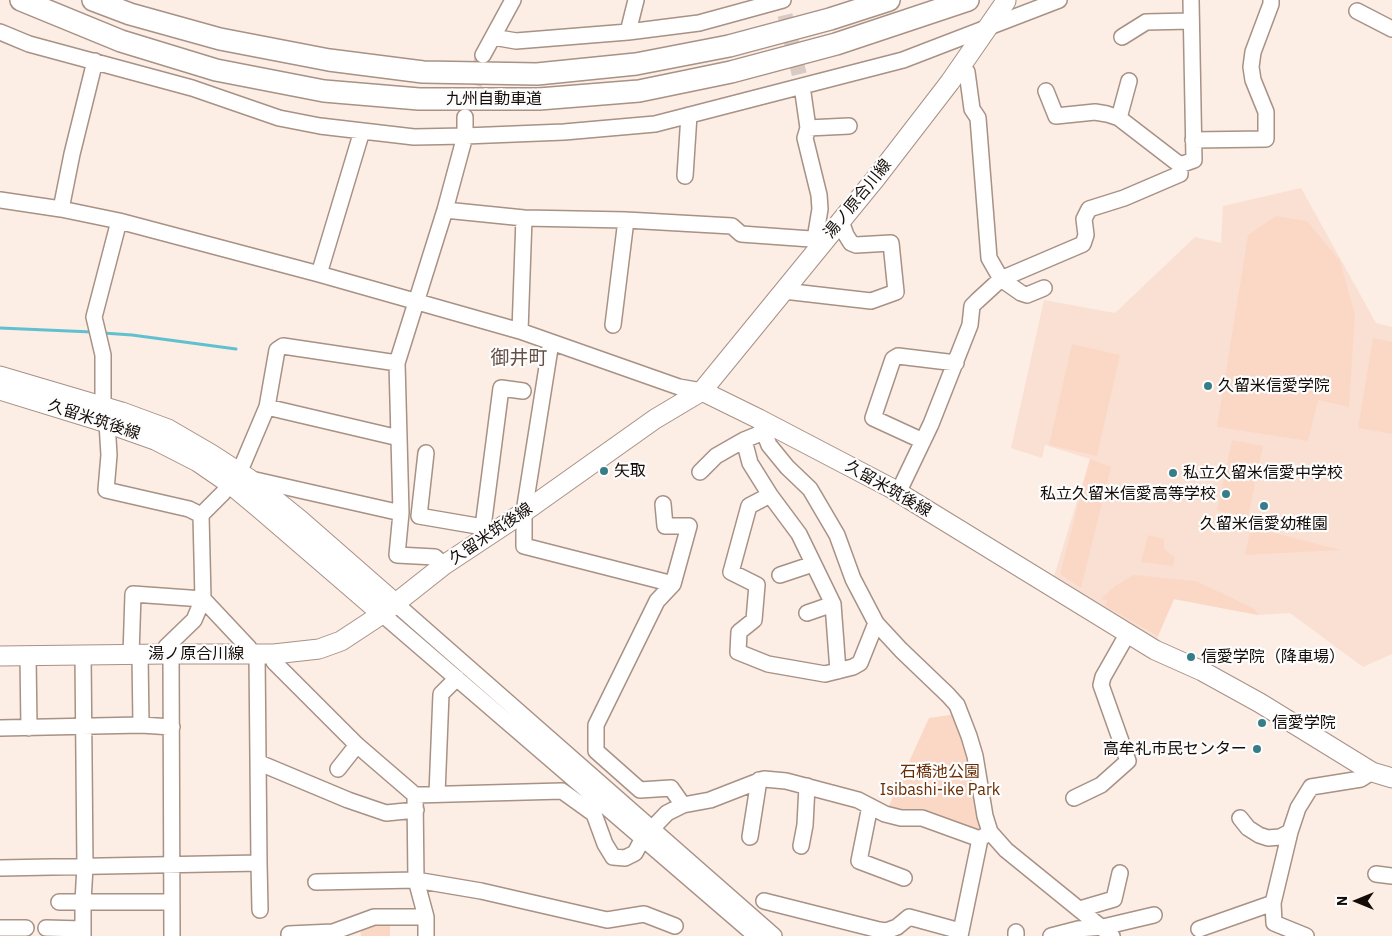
<!DOCTYPE html>
<html>
<head>
<meta charset="utf-8">
<style>
	body { margin:0 }
	#map { position:relative; width:1392px; height:936px; overflow:hidden; background:#fcede5; font-family:"IBM Plex Sans",sans-serif }
	canvas { display:block }
	.north { position:absolute; left:1332px; top:876px; width:50px; height:50px; -webkit-text-stroke:4px #fdfdfd; paint-order:stroke; rotate:270deg; font-size:14px; font-weight:700; line-height:20px; text-align:center; color:#140c08 }
	.north::after { content:''; display:block; margin:auto; width:18px; height:22px; background:#140c08; clip-path:polygon(50% 0,100% 100%,50% 72%,0 100%) }
</style>
</head>
<body>
<div id="map">
<canvas width="1392" height="936"></canvas>
<div class="north">N</div>
</div>
<script>
const ctx = document.querySelector('canvas').getContext('2d');
ctx.lineJoin = 'round';
function fill(path, color) {
  ctx.fillStyle = color;
  ctx.fill(path, 'evenodd');
}
function shape(rows) {
  const path = new Path2D();
  for (const r of rows) {
    path.moveTo(r[0], r[1]);
    for (let i = 2; i < r.length; i += 2) path.lineTo(r[i], r[i + 1]);
  }
  return path;
}
function stroke(path, color, width, dash) {
  ctx.strokeStyle = color;
  ctx.lineWidth = width;
  ctx.lineCap = dash ? 'butt' : 'round';
  ctx.setLineDash(dash || []);
  ctx.stroke(path);
}
function label(font, color, halo, rows, align = 'center') {
  ctx.font = font + ' "IBM Plex Sans","Noto Sans JP",sans-serif';
  ctx.lineWidth = 4.5;
  ctx.setLineDash([]);
  ctx.textBaseline = 'middle';
  ctx.strokeStyle = halo;
  ctx.fillStyle = color;
  for (const [text, x, y, turn = 0] of rows) {
    ctx.save();
    ctx.translate(x, y);
    ctx.rotate((+turn || 0) * Math.PI / 180);
    ctx.textAlign = isNaN(turn) ? turn : align;
    if (halo) ctx.strokeText(text, 0, 0);
    ctx.fillText(text, 0, 0);
    ctx.restore();
  }
}
const built = shape([
	[1301,188,1376,323,1392,327,1392,654,1363,667,1290,613,1258,615,1174,599,1158,636,1155,650,1051,586,1090,459,1045,445,1042,458,1011,448,1044,300,1115,313,1195,237,1221,243,1223,206]
]);
const green = shape([
	[1276,216,1307,221,1340,261,1355,315,1349,407,1318,400,1308,441,1217,427,1248,235],
	[1373,338,1392,342,1392,434,1358,428],
	[1072,344,1120,355,1097,456,1049,445],
	[1232,440,1263,446,1248,517,1217,511],
	[1090,459,1111,467,1081,588,1060,574],
	[1251,527,1341,550,1245,555],
	[1148,535,1164,539,1164,549,1175,558,1173,566,1141,562],
	[1134,575,1196,581,1255,609,1258,615,1174,599,1158,636,1105,606,1107,600,1101,599,1115,586],
	[957,714,983,823,977,832,887,810,929,718],
	[390,920,390,936,361,936,360,925]
]);
const stream = shape([
	[0,328,92,332],
	[103,333,132,335,236,349]
]);
const minorTunnel = shape([
	[785,15,802,86],
	[468,107,483,55]
]);
const minor = shape([
	[1357,11,1392,29],
	[0,32,29,44,192,88,279,118,320,126,414,137,465,136,564,132,655,124,903,60,1059,0],
	[628,32,636,0],
	[493,37,516,41,628,32,699,23,783,0],
	[1122,37,1146,22,1191,21],
	[483,55,513,0],
	[962,65,967,72,972,109,978,118,989,258,1001,279,1021,293,1027,295,1044,288],
	[1129,81,1119,118,1180,165],
	[802,86,808,128,849,126],
	[1046,91,1056,116,1095,112,1107,114,1119,118],
	[808,128,805,138,819,195,820,209,815,239],
	[1193,140,1266,139,1266,112,1253,80,1251,67,1253,52,1271,4,1271,0],
	[685,176,689,115],
	[0,200,61,209,119,221,319,274,520,331,679,387,702,391],
	[61,209,72,154,95,61],
	[445,210,524,218,626,220,732,226,741,234,825,240],
	[119,221,94,317,103,355,103,406,107,423,109,455,106,490,189,509,201,515],
	[319,274,362,131],
	[784,291,871,301,896,292,891,243,856,245,851,243,846,235,841,221],
	[613,325,626,220],
	[520,331,524,218],
	[551,342,524,512,524,546,673,584,689,526,665,526,663,504],
	[267,407,399,438],
	[759,419,769,445,787,467,810,489,837,535,853,579,876,623,901,650,948,695,957,705,969,736,975,756,985,816,990,832,1006,850,1112,936],
	[764,432,744,440,750,463,770,495,749,506,731,572,757,585,754,620,739,632,738,652,768,664,825,674,853,667,860,663,876,623],
	[923,441,873,418,893,359,898,356,956,363],
	[426,453,419,516,483,527],
	[700,472,716,456,744,440],
	[239,473,267,407,277,350,283,346,397,363],
	[251,479,401,513],
	[898,493,931,424,970,325,972,306,977,301,1001,279,1083,244,1086,235,1084,219,1089,209,1124,198,1180,174,1180,165,1194,160,1191,0],
	[770,495,799,534,833,604,838,671],
	[490,536,483,527,501,388,523,391],
	[444,565,435,557,397,555,401,513,397,363,445,210,465,136,465,117],
	[780,575,813,564],
	[673,584,657,601,596,725,596,751,640,790,671,788,683,805],
	[396,604,774,936],
	[807,613,833,604],
	[382,614,756,936],
	[140,654,141,725],
	[166,654,166,647,194,620,203,599,249,648,249,654],
	[171,654,172,936],
	[274,654,274,662,357,745,415,795,562,791,594,814,605,844,613,857,625,858,635,853,643,838,667,813,683,805,710,800,764,779,786,781,858,800,885,814,901,818,922,818,980,839],
	[131,655,133,594,203,599,201,515,223,493,230,484],
	[28,656,29,728],
	[0,728,141,725,172,727],
	[258,764,262,764,348,800,386,813,416,810],
	[338,769,357,745],
	[437,794,441,694,457,678],
	[415,795,416,880,481,891,607,920,644,914,675,926],
	[1074,798,1101,785,1128,761,1101,685,1103,677,1128,633],
	[870,806,859,861,904,878],
	[1240,818,1248,828,1259,835,1268,838,1280,837,1290,832,1298,808,1311,787,1361,779,1372,772],
	[750,837,759,780],
	[801,846,805,825,807,786],
	[259,863,260,910],
	[0,868,259,863,257,654],
	[1376,874,1392,876],
	[764,901,879,930,886,931,897,927,909,917,960,931],
	[59,902,171,902],
	[1273,903,1274,923,1306,936],
	[1080,909,1114,899,1120,873],
	[426,917,426,936],
	[0,928,26,928],
	[46,928,83,929],
	[1199,929,1273,903,1290,832],
	[289,934,333,932,374,917,426,917,416,880,316,882],
	[83,936,83,901,85,867,83,655],
	[960,936,980,839,987,834],
	[1016,936,1016,932],
	[1051,936,1078,929,1103,927,1154,915]
]);
const major = shape([
	[0,376,122,412,168,429,211,454,248,478,300,520,396,604],
	[0,390,107,423,155,440,198,462,230,484,260,509,382,614],
	[702,391,759,419,891,488,1155,650,1202,671,1260,703,1372,772,1392,778],
	[0,656,166,654,274,654,319,649,341,641,382,614,444,565,524,512,655,419,702,391,876,178,950,82,1006,1]
]);
const highway = shape([
	[21,0,121,41,216,70,324,91,419,99,539,99,639,91,731,72,836,44,968,0],
	[93,0,130,14,220,39,329,60,423,72,537,74,636,64,729,46,830,19,889,0]
]);
const markers = [
	[1208,386,5,"#367d88"],
	[604,471,5,"#367d88"],
	[1173,473,5,"#367d88"],
	[1226,494,5,"#367d88"],
	[1264,506,5,"#367d88"],
	[1191,657,5,"#367d88"],
	[1262,723,5,"#367d88"],
	[1257,749,5,"#367d88"]
];
const streetNames = [
	["九州自動車道",494,99],
	["湯ノ原合川線",858,199,-51],
	["久留米筑後線",94,420,18],
	["久留米筑後線",888,489,30],
	["久留米筑後線",491,534,-34],
	["湯ノ原合川線",196,654]
];
const poiNames = [
	["久留米信愛学院",1218,386],
	["矢取",614,471],
	["私立久留米信愛中学校",1183,473],
	["私立久留米信愛高等学校",1216,494,"right"],
	["久留米信愛幼稚園",1264,524,"center"],
	["信愛学院（降車場）",1201,657],
	["信愛学院",1272,723],
	["高牟礼市民センター",1247,749,"right"]
];
const parkNames = [
	["石橋池公園",940,772],
	["Isibashi-ike Park",940,790]
];
const quarterNames = [
	["御井町",519,359]
];
fill(built, '#fae0d2');
fill(green, '#fbd8c6');
stroke(stream, '#61c0d0', 3);
stroke(minorTunnel, '#d9cbc4', 15, [15, 8]);
stroke(minor, '#a89185', 18);
stroke(major, '#a89185', 21);
stroke(highway, '#a89185', 24);
stroke(minor, '#fff', 15);
stroke(major, '#fff', 19);
stroke(highway, '#fff', 21);
for (const [x, y, r, color] of markers) {
  const dot = new Path2D();
  dot.arc(x, y, r, 0, 2 * Math.PI);
  ctx.fillStyle = color;
  ctx.fill(dot);
  stroke(dot, '#fdfdfd', 2);
}
label('16px', '#140c08', '#fdfdfd', streetNames);
label('16px', '#140c08', '#fdfdfd', poiNames, 'left');
label('16px', '#692d03', '#fdfdfd', parkNames);
label('19px', '#655046', '#fdfdfd', quarterNames);
</script>
</body>
</html>
